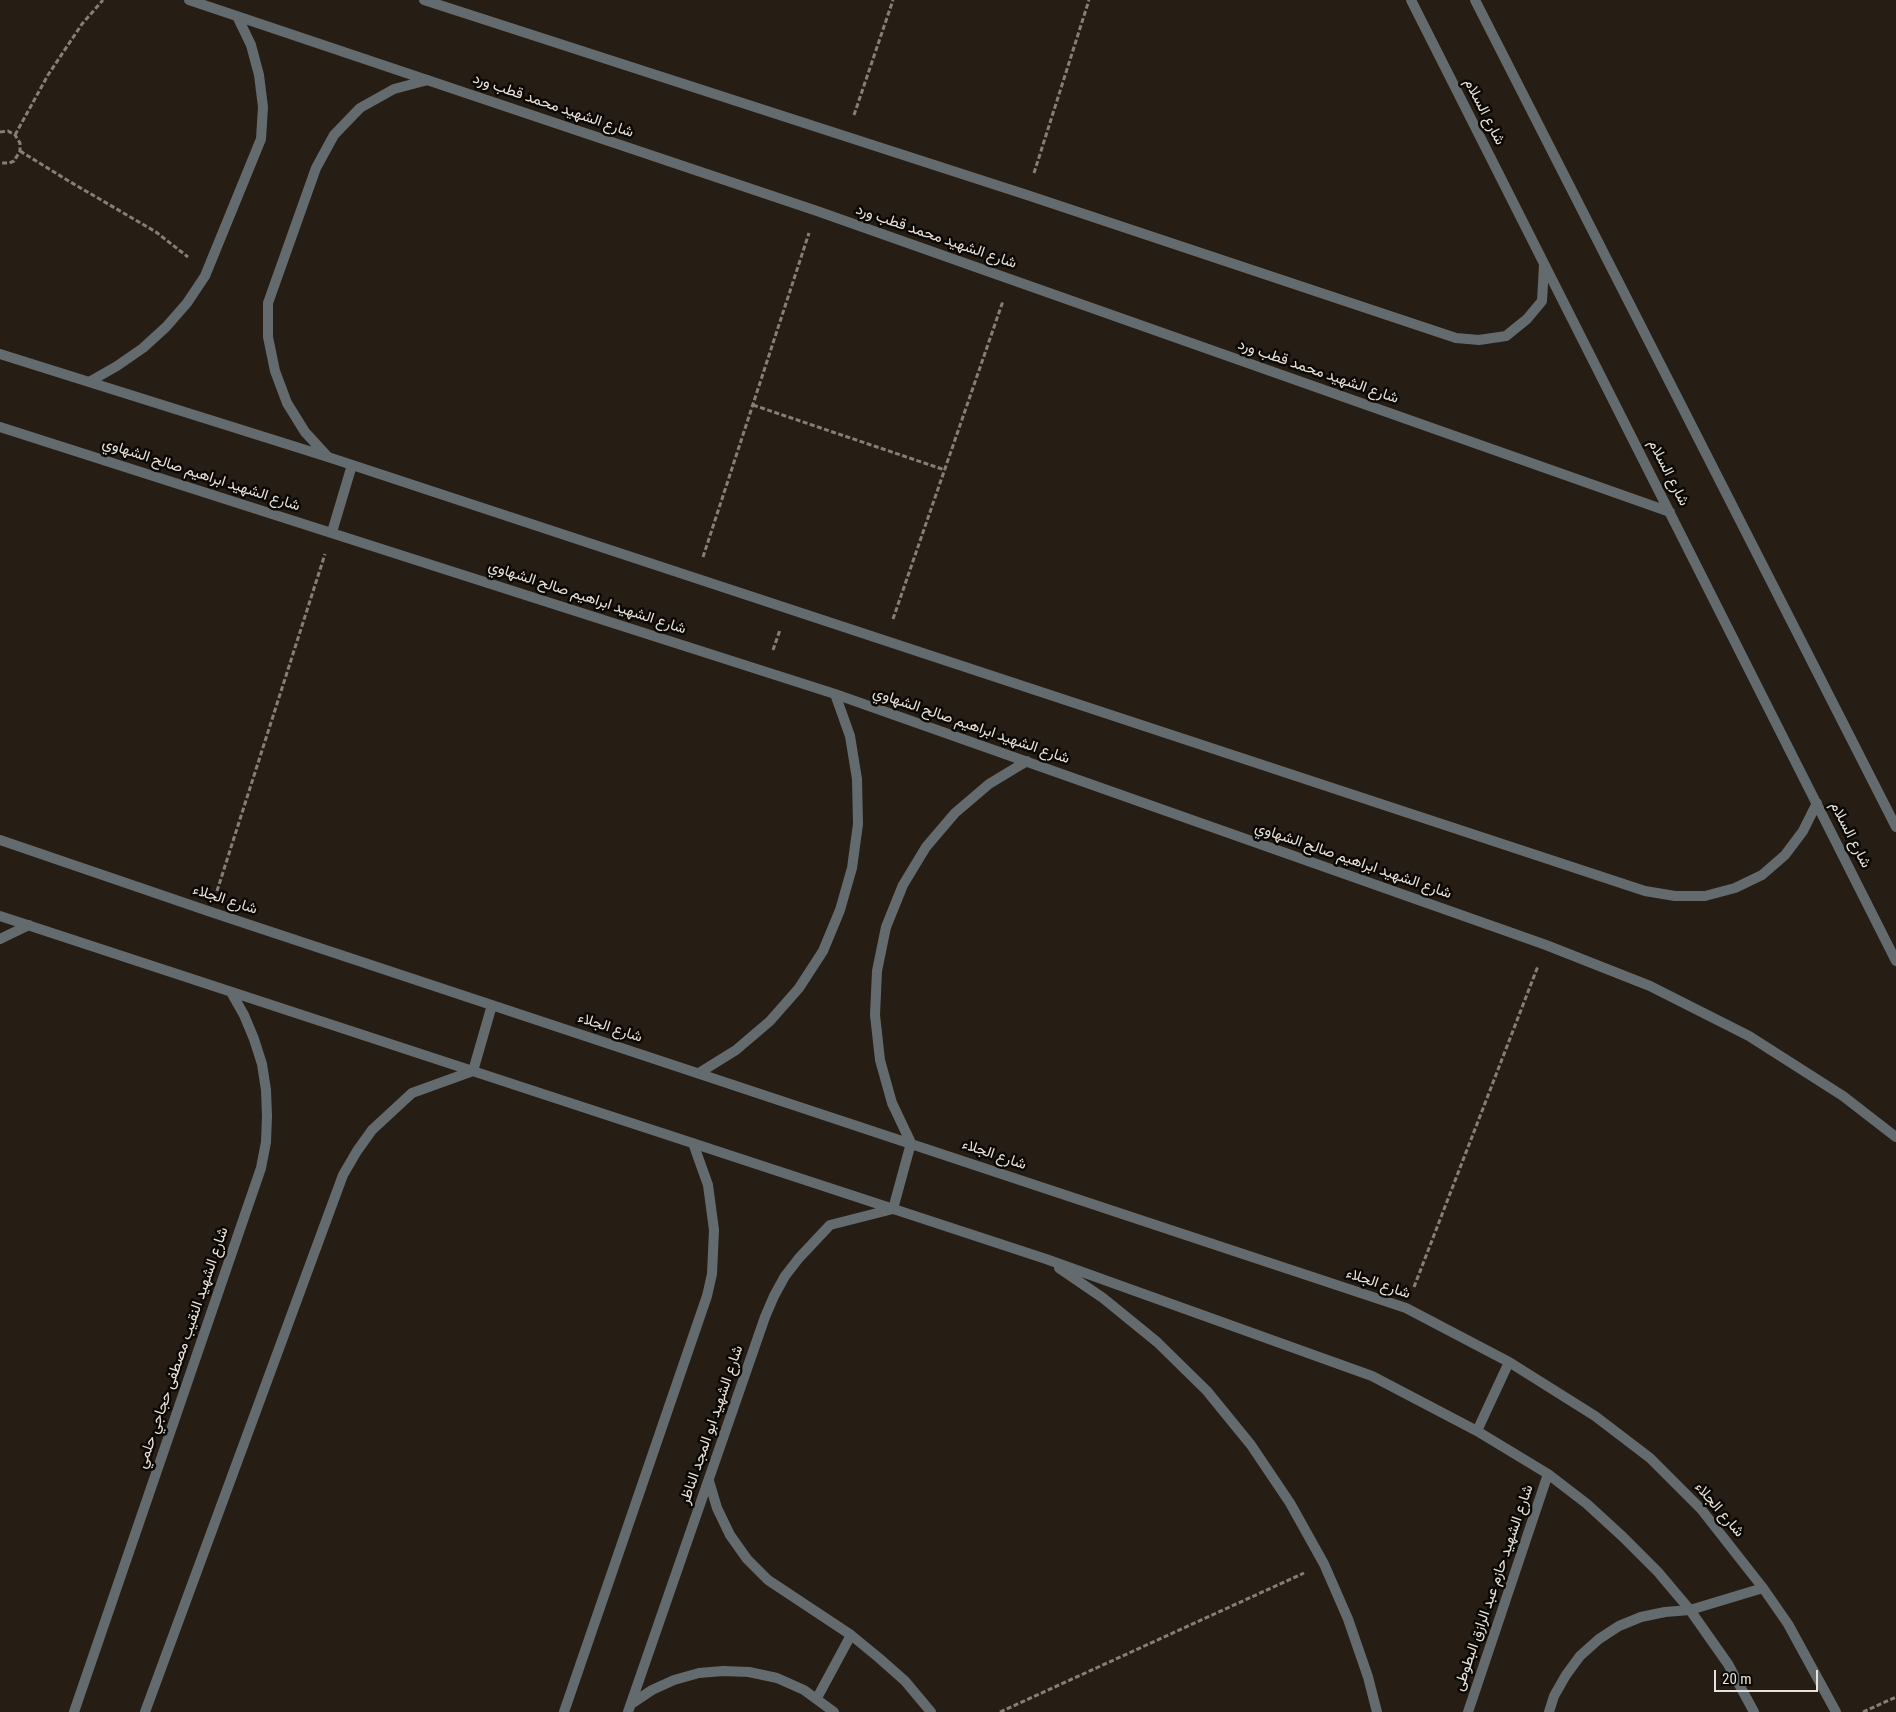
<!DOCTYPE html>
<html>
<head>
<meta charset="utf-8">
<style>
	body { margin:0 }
	#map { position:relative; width:1896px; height:1712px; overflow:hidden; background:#261e14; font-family:"Roboto Condensed",sans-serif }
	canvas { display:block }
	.scale { position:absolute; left:1714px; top:1670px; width:104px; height:22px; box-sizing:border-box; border:2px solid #e7e2db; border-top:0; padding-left:6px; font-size:15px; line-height:18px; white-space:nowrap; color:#e7e2db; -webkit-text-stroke:4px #0c0905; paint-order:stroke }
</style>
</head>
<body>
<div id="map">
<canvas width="1896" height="1712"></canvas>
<div class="scale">20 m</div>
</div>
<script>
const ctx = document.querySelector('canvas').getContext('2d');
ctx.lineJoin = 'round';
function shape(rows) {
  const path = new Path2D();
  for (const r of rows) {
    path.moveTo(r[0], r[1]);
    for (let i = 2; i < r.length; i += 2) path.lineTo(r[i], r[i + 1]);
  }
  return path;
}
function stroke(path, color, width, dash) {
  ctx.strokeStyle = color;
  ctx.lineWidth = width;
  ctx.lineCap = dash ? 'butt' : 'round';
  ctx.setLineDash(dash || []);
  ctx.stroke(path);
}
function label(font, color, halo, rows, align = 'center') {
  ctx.font = font + ' "Roboto Condensed",Vazirmatn,sans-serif';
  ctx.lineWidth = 5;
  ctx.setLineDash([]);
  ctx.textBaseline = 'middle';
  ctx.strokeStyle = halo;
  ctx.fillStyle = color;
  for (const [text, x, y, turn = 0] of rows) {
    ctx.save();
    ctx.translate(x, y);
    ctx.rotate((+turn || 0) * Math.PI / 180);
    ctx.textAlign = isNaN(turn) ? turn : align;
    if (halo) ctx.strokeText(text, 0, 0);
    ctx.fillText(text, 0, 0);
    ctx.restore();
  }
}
const path = shape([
	[854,115,893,0],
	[0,132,8,131,15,135,20,143,20,151,14,161,9,163,0,163],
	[15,135,48,75,82,24,103,0],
	[20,151,67,180,156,232,188,257],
	[1034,173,1089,0],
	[753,405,945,470],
	[703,557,809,233],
	[893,619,1003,301],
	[773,650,780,630],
	[217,891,325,554],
	[1414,1287,1538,966],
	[1000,1712,1304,1573],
	[1863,1712,1896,1697]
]);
const minor = shape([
	[189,0,817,211,1670,512],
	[424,0,1027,195,1456,338,1479,340,1506,336,1527,319,1542,301,1544,265],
	[1411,0,1896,961],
	[1475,0,1896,827],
	[0,354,328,457,1645,891,1675,896,1705,896,1735,888,1762,875,1785,855,1803,831,1817,803],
	[89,382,117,366,143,348,166,327,187,303,205,276,261,139,263,107,259,75,251,45,237,16],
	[0,427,835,694,1546,945,1650,986,1749,1036,1843,1096,1896,1137],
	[327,456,305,432,287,403,275,371,268,337,268,303,316,168,334,135,360,108,394,89,428,80],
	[332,532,352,465],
	[0,840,211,912,1406,1308,1509,1362,1595,1416,1650,1458,1701,1509,1763,1588,1788,1624,1836,1712],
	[0,916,1046,1259,1372,1376,1477,1431,1548,1474,1587,1504,1623,1537,1658,1572,1690,1610,1728,1664,1754,1712],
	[0,939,29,925],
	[699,1073,736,1050,770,1021,799,988,823,951,840,910,852,868,858,824,857,779,850,736,835,694],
	[1059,1268,1103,1298,1157,1342,1207,1391,1251,1445,1290,1503,1324,1564,1348,1619,1368,1677,1377,1712],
	[1477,1431,1509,1362],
	[709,1481,717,1508,730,1535,747,1559,768,1580,851,1635,879,1658,905,1681,931,1712],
	[817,1698,851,1635],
	[631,1704,652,1690,674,1680,699,1673,723,1671,749,1672,777,1678,804,1690,834,1712],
	[74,1712,261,1168,266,1142,267,1116,266,1090,262,1064,254,1039,244,1015,231,992],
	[145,1712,343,1175,357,1151,372,1130,412,1093,473,1071,492,1005],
	[564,1712,707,1296,712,1274,714,1230,708,1185,693,1143],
	[628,1712,765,1317,774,1296,785,1276,799,1258,830,1225,893,1209,911,1143,892,1103,880,1060,875,1015,877,971,886,927,903,885,926,847,955,813,989,784,1027,761],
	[1468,1712,1548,1474],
	[1549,1712,1554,1696,1566,1675,1580,1656,1599,1639,1619,1626,1641,1617,1665,1612,1690,1610,1763,1588]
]);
const streetNames = [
	["شارع الشهيد محمد قطب ورد",553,106,19],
	["شارع السلام",1484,112,63],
	["شارع الشهيد محمد قطب ورد",936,237,19],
	["شارع الشهيد محمد قطب ورد",1318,372,19],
	["شارع السلام",1668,473,63],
	["شارع الشهيد ابراهيم صالح الشهاوي",201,475,18],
	["شارع الشهيد ابراهيم صالح الشهاوي",587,598,18],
	["شارع الشهيد ابراهيم صالح الشهاوي",971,726,19],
	["شارع السلام",1850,835,63],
	["شارع الشهيد ابراهيم صالح الشهاوي",1353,861,19],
	["شارع الجلاء",225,900,18],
	["شارع الجلاء",610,1028,18],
	["شارع الجلاء",994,1155,19],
	["شارع الجلاء",1378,1284,19],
	["شارع الشهيد النقيب مصطفى حجاجي حلمي",183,1348,-71],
	["شارع الشهيد ابو المجد الناظر",712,1425,-71],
	["شارع الجلاء",1719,1510,49],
	["شارع الشهيد حازم عبد الرازق البطوطى",1494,1588,-71]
];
stroke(path, '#867f77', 3, [5, 2.5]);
stroke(minor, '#646b6f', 10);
label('15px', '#e7e2db', '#0c0905', streetNames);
</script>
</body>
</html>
